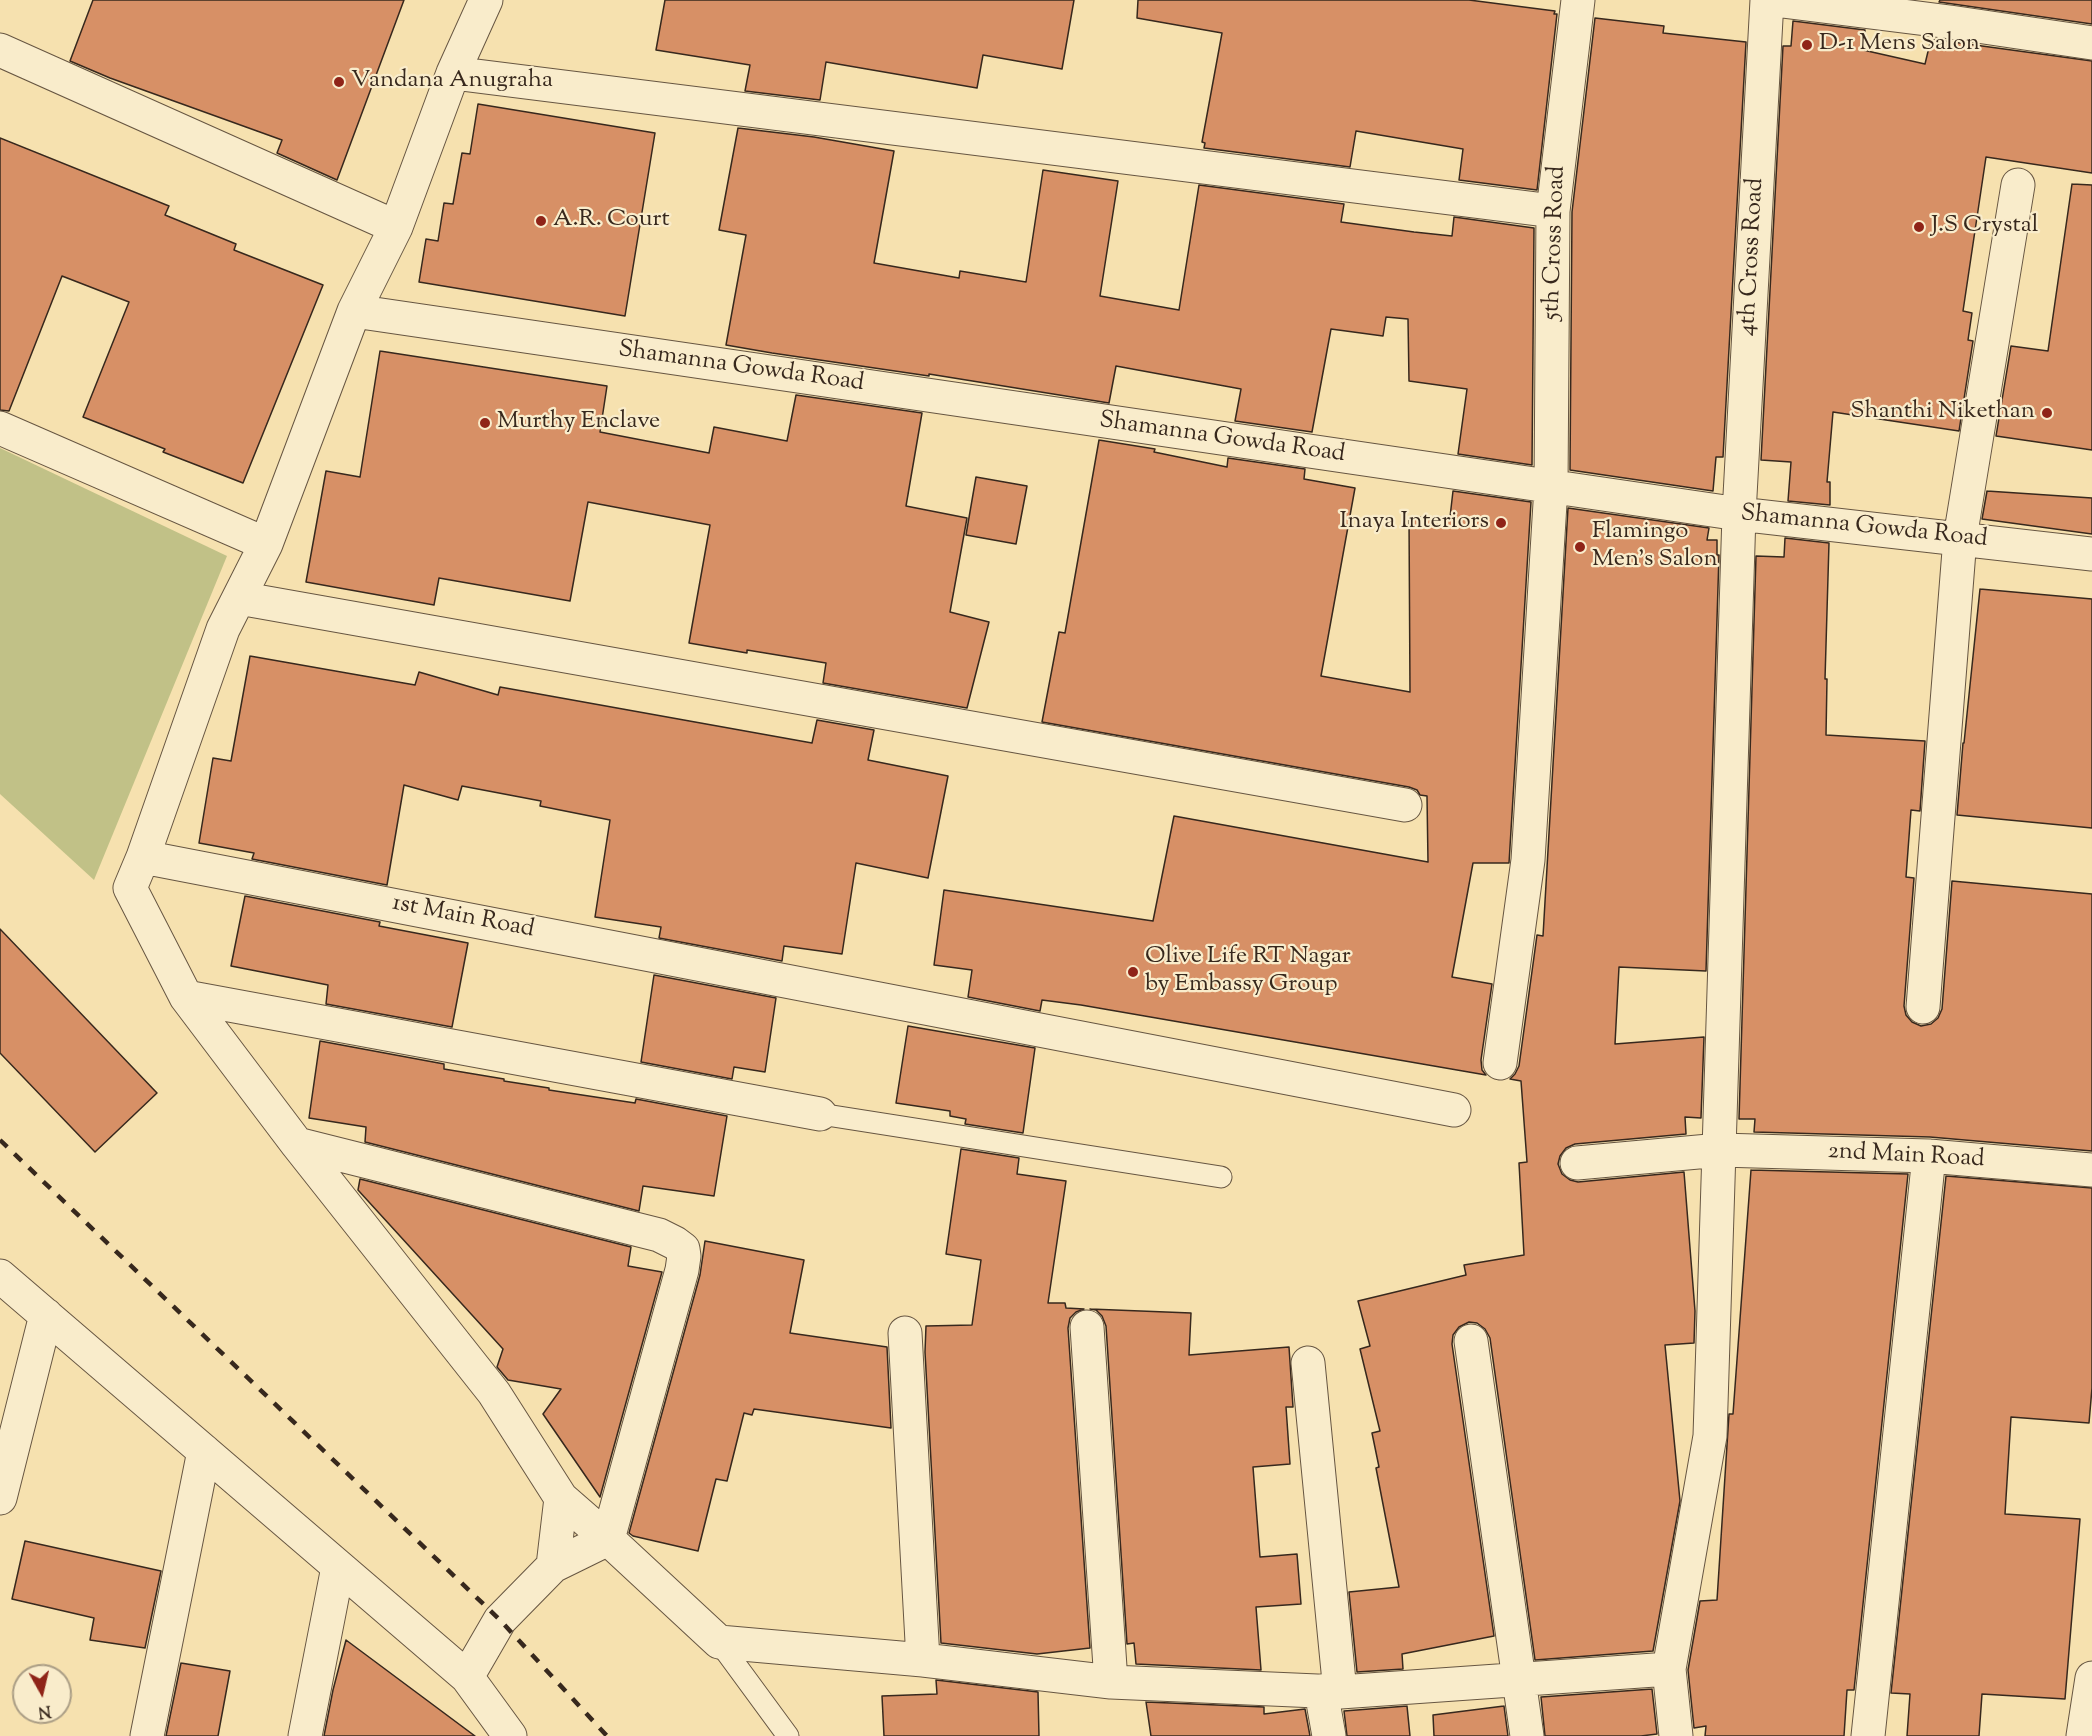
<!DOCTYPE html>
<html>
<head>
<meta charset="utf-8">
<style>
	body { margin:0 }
	#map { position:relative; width:2092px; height:1736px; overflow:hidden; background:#f6e1af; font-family:"Sorts Mill Goudy",serif }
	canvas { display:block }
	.north { position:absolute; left:12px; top:1664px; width:60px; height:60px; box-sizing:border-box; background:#f9eccb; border:2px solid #ab9e85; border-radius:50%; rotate:172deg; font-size:16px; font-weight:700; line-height:24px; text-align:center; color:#37281d }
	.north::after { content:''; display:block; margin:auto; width:21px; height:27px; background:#8f2418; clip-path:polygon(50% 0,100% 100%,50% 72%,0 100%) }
</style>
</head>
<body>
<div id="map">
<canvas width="2092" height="1736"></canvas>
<div class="north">N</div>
</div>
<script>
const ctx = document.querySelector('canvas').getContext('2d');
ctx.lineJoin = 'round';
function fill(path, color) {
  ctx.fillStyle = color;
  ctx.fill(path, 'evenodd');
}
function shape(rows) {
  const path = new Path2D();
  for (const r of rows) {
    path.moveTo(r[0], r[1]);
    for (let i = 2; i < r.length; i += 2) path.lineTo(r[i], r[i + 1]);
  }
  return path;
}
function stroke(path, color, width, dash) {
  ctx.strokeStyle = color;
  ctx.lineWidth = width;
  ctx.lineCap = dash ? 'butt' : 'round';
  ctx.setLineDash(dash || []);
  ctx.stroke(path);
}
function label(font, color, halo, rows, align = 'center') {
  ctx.font = font + ' "Sorts Mill Goudy",serif';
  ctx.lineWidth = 4.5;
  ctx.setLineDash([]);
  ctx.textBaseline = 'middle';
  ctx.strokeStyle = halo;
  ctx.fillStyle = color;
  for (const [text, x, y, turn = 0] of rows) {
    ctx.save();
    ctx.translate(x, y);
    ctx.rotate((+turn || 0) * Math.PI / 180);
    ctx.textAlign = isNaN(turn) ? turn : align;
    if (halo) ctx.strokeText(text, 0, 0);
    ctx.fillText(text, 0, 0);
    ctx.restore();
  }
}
const green = shape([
	[0,448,227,556,94,880,0,794]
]);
const building = shape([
	[93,0,404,0,337,180,277,153,282,140,110,78,70,61,93,0],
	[665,0,1074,0,1062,69,983,55,977,88,826,62,820,100,745,91,750,65,656,50,665,0],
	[1138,0,1469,0,1555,11,1554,14,1557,14,1537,190,1459,180,1463,149,1356,131,1350,167,1204,148,1205,143,1202,142,1222,33,1137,18,1138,0],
	[1940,0,2092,0,2092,24,1939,2,1940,0],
	[1595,18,1664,26,1663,33,1746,42,1723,457,1716,457,1713,491,1570,470,1572,212,1595,18],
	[1793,21,1865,30,1863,50,1925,64,1931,39,2092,61,2092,173,1986,157,1963,311,1972,313,1968,340,1973,341,1959,431,1833,412,1827,482,1830,482,1830,505,1788,501,1791,462,1761,460,1783,46,1791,46,1793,21],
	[478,104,655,133,625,316,419,282,426,239,438,241,444,203,453,204,462,153,470,154,478,104],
	[738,128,814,137,894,151,874,263,959,278,960,271,1026,282,1043,170,1118,181,1100,296,1179,310,1199,185,1344,204,1341,222,1414,232,1452,236,1454,217,1534,228,1532,465,1458,454,1467,389,1409,381,1408,319,1386,317,1383,336,1331,329,1312,432,1235,421,1241,389,1116,366,1109,403,929,374,929,376,772,353,726,345,746,235,719,230,738,128],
	[0,138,169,206,165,215,236,244,234,250,323,285,243,483,163,452,165,449,83,417,129,302,62,276,9,411,0,410,0,138],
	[2072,184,2092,185,2092,450,1996,436,2011,346,2048,351,2072,184],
	[380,351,607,386,600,432,709,453,714,427,787,441,796,395,922,413,906,506,967,518,950,612,989,622,967,708,823,683,826,663,747,650,747,653,689,643,710,525,588,502,570,601,439,578,434,605,306,582,326,471,360,477,380,351],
	[1099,440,1155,449,1154,452,1227,467,1228,458,1305,469,1304,479,1355,488,1321,676,1410,692,1409,517,1450,517,1453,491,1531,502,1509,863,1473,863,1452,977,1492,984,1481,1060,1482,1070,1486,1075,1081,1005,1042,1000,1040,1011,968,997,972,970,934,965,944,890,1153,921,1174,816,1428,862,1427,796,1420,795,1417,790,1409,787,1042,722,1059,632,1065,633,1099,440],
	[976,477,1027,486,1016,544,966,535,976,477],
	[1987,491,2092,498,2092,534,1982,519,1987,491],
	[1568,508,1709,528,1707,540,1717,540,1717,555,1719,555,1706,971,1619,967,1615,1044,1704,1037,1701,1118,1685,1117,1686,1134,1575,1144,1566,1148,1560,1156,1558,1164,1562,1174,1570,1180,1578,1182,1684,1172,1695,1311,1694,1343,1665,1345,1680,1501,1653,1651,1535,1660,1490,1338,1485,1329,1477,1323,1469,1322,1459,1327,1453,1335,1452,1344,1494,1636,1402,1654,1403,1669,1357,1672,1349,1592,1399,1587,1376,1468,1379,1467,1372,1433,1380,1431,1360,1349,1370,1346,1358,1301,1466,1275,1464,1265,1524,1255,1519,1163,1527,1162,1521,1081,1510,1079,1515,1074,1519,1066,1537,935,1543,936,1568,508],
	[1785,538,1829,543,1825,679,1827,679,1826,735,1925,741,1920,811,1911,810,1906,877,1914,878,1904,1006,1906,1015,1912,1022,1921,1026,1931,1024,1938,1018,1942,1009,1952,881,2092,894,2092,1151,1930,1137,1754,1132,1755,1119,1739,1119,1756,556,1784,557,1785,538],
	[1980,589,2092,599,2092,828,1957,815,1963,743,1964,743,1980,589],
	[250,656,415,685,419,672,498,695,500,687,812,743,817,720,874,730,868,760,948,776,928,878,856,863,842,954,784,946,782,961,659,938,661,927,595,917,610,820,540,806,541,801,462,786,458,800,404,785,387,885,252,859,254,853,199,843,213,758,231,761,250,656],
	[245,896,380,922,379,926,468,943,452,1027,326,1004,328,985,231,966,245,896],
	[0,929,157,1093,95,1152,0,1053,0,929],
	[654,975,776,998,765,1072,734,1067,732,1079,641,1062,654,975],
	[908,1026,1035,1048,1023,1133,965,1124,966,1119,950,1116,950,1111,896,1103,908,1026],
	[320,1041,444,1064,444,1069,504,1079,504,1081,549,1088,549,1090,635,1103,636,1099,727,1116,714,1196,643,1186,639,1211,365,1142,366,1127,309,1118,320,1041],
	[961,1149,1019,1158,1017,1174,1066,1181,1048,1303,1065,1303,1066,1308,1084,1309,1076,1312,1070,1318,1068,1328,1090,1648,1037,1654,941,1643,925,1352,926,1326,972,1325,981,1260,946,1254,961,1149],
	[1751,1170,1908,1174,1854,1690,1847,1690,1844,1736,1705,1736,1706,1726,1694,1728,1688,1670,1700,1601,1717,1600,1729,1414,1733,1414,1751,1170],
	[1946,1176,2092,1188,2092,1388,2089,1423,2011,1417,2005,1514,2080,1519,2065,1699,1982,1694,1979,1736,1907,1736,1910,1694,1891,1693,1946,1176],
	[360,1179,631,1247,628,1266,662,1272,600,1497,543,1414,561,1389,508,1380,497,1367,503,1349,358,1190,360,1179],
	[705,1241,804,1260,790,1333,887,1347,891,1428,754,1409,752,1415,744,1413,727,1481,716,1479,698,1551,633,1536,629,1533,700,1275,705,1241],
	[1090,1309,1191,1313,1189,1355,1289,1347,1293,1407,1286,1407,1290,1464,1253,1467,1260,1557,1297,1554,1301,1604,1256,1607,1261,1670,1136,1664,1134,1643,1127,1644,1106,1326,1102,1316,1096,1310,1090,1309],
	[25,1541,161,1571,145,1648,90,1640,94,1618,12,1599,25,1541],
	[346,1640,475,1736,324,1736,333,1690,346,1640],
	[181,1663,230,1671,218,1736,166,1736,181,1663],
	[936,1680,1038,1692,1039,1736,884,1736,882,1696,937,1694,936,1680],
	[1652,1689,1657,1734,1641,1736,1545,1736,1541,1697,1652,1689],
	[1146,1702,1264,1707,1264,1714,1305,1709,1310,1736,1151,1736,1146,1702],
	[1407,1706,1410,1736,1347,1736,1344,1711,1407,1706],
	[1504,1706,1508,1736,1434,1736,1433,1715,1504,1706]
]);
const lane = shape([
	[820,1114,1221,1177],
	[719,1642,788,1736]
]);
const street = shape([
	[486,0,453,73,396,227,354,311,266,544,223,629,143,857,130,888,186,997,297,1144,494,1393,561,1498,608,1539,719,1642,923,1660,1111,1682,1340,1692,1669,1669],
	[1774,0,1950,22,2092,43],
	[0,50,396,227],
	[453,73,1553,211],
	[354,311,1739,514,2092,554],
	[0,428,266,544],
	[239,598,1405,805],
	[143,857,1454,1110],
	[186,997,820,1114],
	[1923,1007,1960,538,2018,185],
	[1500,1063,1528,860,1551,487,1553,211,1578,0],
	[297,1144,659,1235,675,1243,683,1249,684,1256,682,1270,608,1539,553,1566,561,1498],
	[1577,1163,1720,1150,1929,1156,2092,1170],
	[0,1276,467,1677,500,1620,553,1566],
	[1087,1327,1111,1682],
	[905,1333,923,1660],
	[1471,1341,1527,1736],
	[1308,1363,1340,1692],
	[0,1498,46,1315],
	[467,1677,510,1736],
	[1321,1691,1329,1736],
	[147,1736,204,1451],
	[305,1736,338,1567],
	[1676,1736,1669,1669,1710,1436,1739,514,1767,0],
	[1868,1736,1929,1156],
	[2083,1736,2092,1678]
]);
const rail = shape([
	[0,1140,500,1620,607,1736]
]);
const markers = [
	[1807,45,6,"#8f2418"],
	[339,82,6,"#8f2418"],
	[541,221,6,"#8f2418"],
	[1919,227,6,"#8f2418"],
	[2047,413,6,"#8f2418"],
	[485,423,6,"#8f2418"],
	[1501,523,6,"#8f2418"],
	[1580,547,6,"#8f2418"],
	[1133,972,6,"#8f2418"]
];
const poiNames = [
	["D-1 Mens Salon",1819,45],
	["Vandana Anugraha",351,82],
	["A.R. Court",553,221],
	["J.S Crystal",1931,227],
	["Shanthi Nikethan",2035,413,"right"],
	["Murthy Enclave",497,423],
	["Inaya Interiors",1489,523,"right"],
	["Flamingo",1592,533],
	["Men's Salon",1592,561],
	["Olive Life RT Nagar",1145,958],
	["by Embassy Group",1145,986]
];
const streetNames = [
	["5th Cross Road",1556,243,-88],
	["4th Cross Road",1753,257,-87],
	["Shamanna Gowda Road",741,368,8],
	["Shamanna Gowda Road",1222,439,8],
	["Shamanna Gowda Road",1864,528,6],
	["1st Main Road",463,918,11],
	["2nd Main Road",1906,1157,3]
];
fill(green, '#c1c187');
fill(building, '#d79066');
stroke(building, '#37281d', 1.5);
stroke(lane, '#675642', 23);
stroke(street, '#675642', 35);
stroke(lane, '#f9eccb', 21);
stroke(street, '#f9eccb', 33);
stroke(rail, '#37281d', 4.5, [10, 10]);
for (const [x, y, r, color] of markers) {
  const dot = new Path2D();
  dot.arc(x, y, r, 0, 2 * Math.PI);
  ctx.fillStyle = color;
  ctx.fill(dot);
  stroke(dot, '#f9eccb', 2);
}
label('24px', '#37281d', '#f9eccb', poiNames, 'left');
label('24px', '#37281d', '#f9eccb', streetNames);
</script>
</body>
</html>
